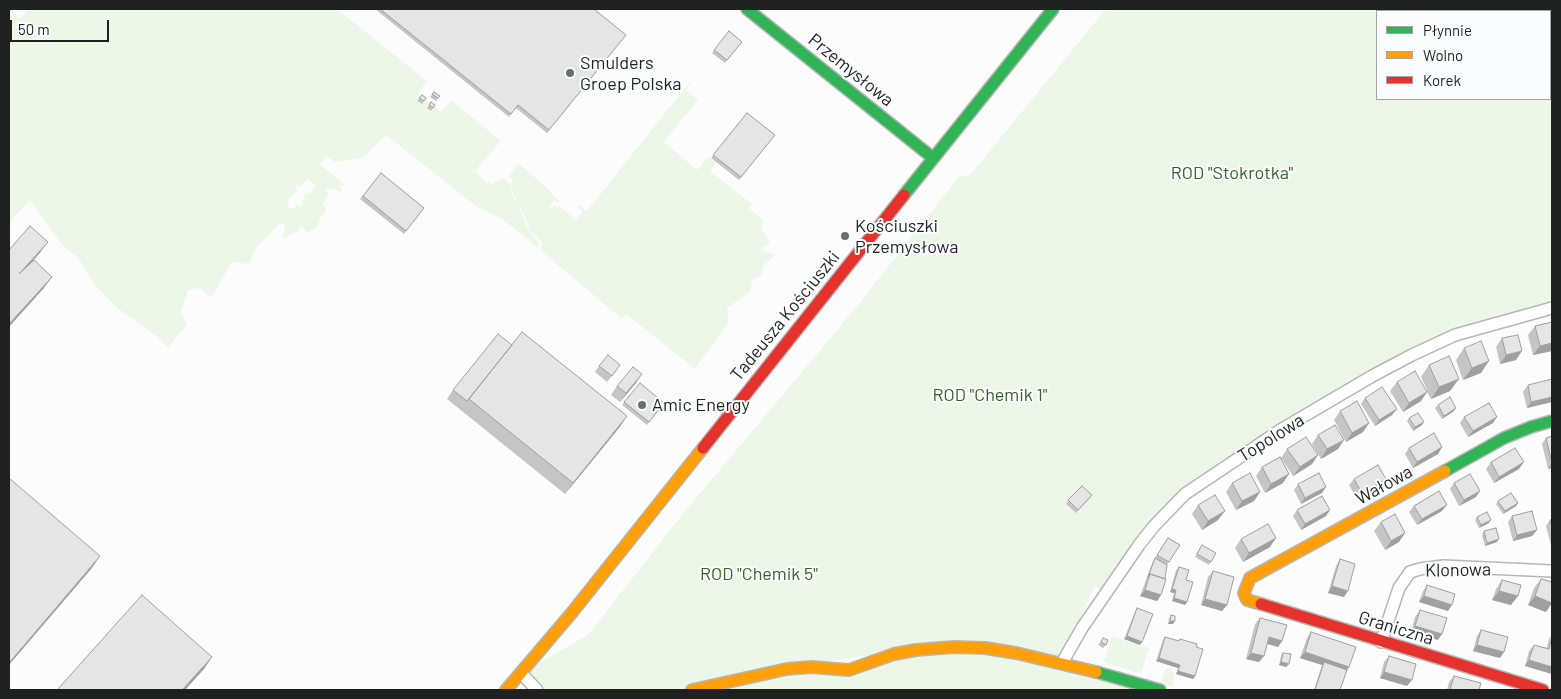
<!DOCTYPE html>
<html>
<head>
<meta charset="utf-8">
<style>
	body { margin:0 }
	#map { position:relative; width:1561px; height:699px; overflow:hidden; background:#fcfcfc; font-family:Barlow,sans-serif }
	canvas { display:block }
	.frame { position:absolute; inset:0; border:10px solid #1f2020; pointer-events:none }
	.legend { position:absolute; left:1376px; top:10px; width:175px; height:90px; box-sizing:border-box; background:#fbfcfd; border:1px solid #a3a4a5; margin:0; padding:6px 9px; list-style:none; font-size:15px; color:#1f2020 }
	.legend li { display:flex; align-items:center; gap:10px; height:25px }
	.legend b { width:25px; border:1px solid #a3a4a5 }
	.scale { position:absolute; left:10px; top:20px; width:99px; height:22px; box-sizing:border-box; border:2px solid #1f2020; border-top:0; padding-left:6px; font-size:15px; line-height:18px; white-space:nowrap; color:#1f2020; -webkit-text-stroke:4px #fbfcfd; paint-order:stroke }
</style>
</head>
<body>
<div id="map">
<canvas width="1561" height="699"></canvas>
<div class="frame"></div>
<ul class="legend">
<li><b style="height:6px;background:#30b455"></b>Płynnie</li>
<li><b style="height:6px;background:#ff9f0a"></b>Wolno</li>
<li><b style="height:6px;background:#e5322d"></b>Korek</li>
</ul>
<div class="scale">50 m</div>
</div>
<script>
const ctx = document.querySelector('canvas').getContext('2d');
ctx.lineJoin = 'round';
function fill(path, color) {
  ctx.fillStyle = color;
  ctx.fill(path, 'evenodd');
}
function shape(rows) {
  const path = new Path2D();
  for (const r of rows) {
    path.moveTo(r[0], r[1]);
    for (let i = 2; i < r.length; i += 2) path.lineTo(r[i], r[i + 1]);
  }
  return path;
}
function stroke(path, color, width, dash) {
  ctx.strokeStyle = color;
  ctx.lineWidth = width;
  ctx.lineCap = dash ? 'butt' : 'round';
  ctx.setLineDash(dash || []);
  ctx.stroke(path);
}
function label(font, color, halo, rows, align = 'center') {
  ctx.font = font + ' Barlow,sans-serif';
  ctx.lineWidth = 4;
  ctx.setLineDash([]);
  ctx.textBaseline = 'middle';
  ctx.strokeStyle = halo;
  ctx.fillStyle = color;
  for (const [text, x, y, turn = 0] of rows) {
    ctx.save();
    ctx.translate(x, y);
    ctx.rotate((+turn || 0) * Math.PI / 180);
    ctx.textAlign = isNaN(turn) ? turn : align;
    if (halo) ctx.strokeText(text, 0, 0);
    ctx.fillText(text, 0, 0);
    ctx.restore();
  }
}
const green = shape([
	[9,9,11,9,20,19,28,9,337,9,427,81,418,93,441,112,451,100,501,141,475,171,487,184,489,181,492,184,501,179,505,179,510,184,512,193,514,199,517,201,512,191,511,183,513,180,509,176,517,165,519,164,544,185,559,201,557,203,554,200,549,208,552,208,554,205,556,208,558,205,576,220,583,213,577,206,579,205,587,211,688,84,692,81,686,90,698,100,664,142,697,170,708,157,716,163,710,171,752,204,749,208,764,221,761,227,770,243,760,250,776,254,763,266,761,276,752,280,750,292,727,308,729,322,695,369,626,314,622,319,540,250,542,247,541,241,530,231,527,221,518,203,528,230,539,243,538,248,501,218,477,207,386,135,363,158,335,162,326,156,320,164,346,186,339,185,342,190,341,192,334,189,331,190,327,188,326,191,329,193,323,205,326,208,325,213,321,217,317,227,306,233,303,227,300,228,298,232,283,238,285,226,283,223,279,224,255,249,249,264,232,262,211,298,200,288,188,290,181,312,187,325,168,347,155,335,116,307,93,283,79,259,62,245,30,200,9,223],
	[309,179,316,188,312,188,310,194,305,193,304,198,302,200,302,206,296,205,294,209,289,208,287,205,290,197,297,192,295,185,297,183,298,187],
	[1106,9,1552,9,1552,308,1455,335,1374,375,1172,507,1109,595,1095,586,1060,661,1016,653,894,652,801,665,681,690,545,690,542,685,536,680,521,673,588,635,681,516,858,305,960,175,964,177,971,174],
	[1377,11,1550,11,1550,99,1377,99],
	[1112,636,1149,648,1141,674,1104,662],
	[980,649,1143,690,704,690,877,663],
	[1168,668,1172,670,1175,677,1172,687,1160,684,1165,670]
]);
const street = shape([
	[1381,642,1399,588,1410,572,1420,569,1443,566,1552,571],
	[1062,663,1082,628,1139,545,1154,526,1185,494,1282,429,1374,375,1412,355,1455,335,1552,308],
	[521,673,537,690]
]);
const fast = shape([
	[747,9,933,158],
	[904,195,1053,9],
	[1445,471,1504,438,1531,427,1552,421],
	[1096,672,1160,690]
]);
const slow = shape([
	[1261,604,1247,600,1244,593,1250,578,1445,471],
	[506,690,570,615,703,448],
	[692,690,787,669,811,667,849,670,894,654,916,650,954,647,985,648,1016,653,1096,672]
]);
const jam = shape([
	[703,448,904,195],
	[1261,604,1543,690]
]);
const wall = shape([
	[375,9,594,9,626,35,547,133,516,108,509,117],
	[729,31,742,42,725,63,712,53],
	[434,92,440,96,436,101,430,97],
	[422,95,424,101,422,104,417,101],
	[431,102,433,108,431,111,427,108],
	[747,113,775,135,739,180,711,158],
	[381,173,424,208,404,234,360,199],
	[1552,322,1552,351,1533,355,1528,335,1535,326],
	[1502,338,1516,360,1500,364,1496,347],
	[512,345,627,416,619,428,565,494,447,399,453,390],
	[1464,348,1481,373,1463,380,1456,360],
	[1429,365,1450,391,1431,399,1427,392,1421,401,1403,412,1390,391,1397,382,1427,390,1421,377],
	[599,366,616,371,607,382,595,372],
	[1552,379,1552,402,1527,408,1523,392,1528,385],
	[636,383,620,402,611,395,617,386],
	[1365,398,1392,415,1375,426,1361,404],
	[624,402,664,403,647,425,622,405],
	[1438,405,1454,411,1442,419,1435,408],
	[1340,411,1369,423,1363,432,1346,442,1334,420],
	[1464,417,1493,423,1468,437,1460,423],
	[1409,418,1422,425,1413,431,1407,421],
	[1318,435,1338,449,1321,459,1312,444],
	[1552,436,1552,468,1548,469,1542,444,1546,438],
	[1442,447,1438,454,1413,468,1405,454,1409,448],
	[1287,449,1318,455,1312,464,1293,476,1281,458],
	[1491,462,1519,469,1494,483,1486,469],
	[1262,467,1283,483,1265,493,1256,476],
	[1354,479,1382,485,1357,499,1349,485],
	[1232,483,1260,492,1254,501,1236,510,1226,492],
	[1454,483,1476,497,1459,506,1450,489],
	[1298,484,1322,493,1301,504,1294,490],
	[1090,498,1076,513,1066,504,1068,500],
	[1498,501,1518,503,1516,506,1503,514,1496,504],
	[1198,505,1218,520,1202,530,1192,514],
	[1414,506,1442,511,1417,525,1409,512],
	[1297,510,1330,510,1326,516,1301,530,1293,516],
	[1512,516,1537,530,1532,536,1513,541,1508,522],
	[1477,517,1489,523,1479,528,1475,520],
	[1552,519,1552,544,1551,545,1546,526,1550,520],
	[1381,522,1399,542,1385,550,1374,531],
	[1484,531,1497,542,1485,546,1482,535],
	[1168,538,1180,545,1167,565,1161,595,1157,601,1140,596,1153,561],
	[1241,539,1270,547,1243,562,1235,548],
	[1200,548,1216,553,1209,565,1195,557],
	[1340,559,1344,597,1328,593,1336,566],
	[1179,567,1186,580,1185,605,1172,601,1174,593,1170,592,1176,570],
	[1213,571,1227,605,1222,611,1201,605,1208,577],
	[1541,579,1546,612,1528,605,1534,588],
	[1502,580,1511,605,1492,600,1496,589],
	[1427,585,1448,611,1419,602,1423,591],
	[1137,608,1140,645,1124,639,1135,612],
	[1420,610,1438,640,1411,632,1415,617],
	[1171,615,1173,624,1168,624,1169,618],
	[1260,618,1282,641,1278,647,1267,644,1259,662,1246,659,1255,624],
	[1481,630,1500,658,1473,651,1477,636],
	[1311,632,1349,667,1347,670,1340,690,1314,690,1322,665,1300,658,1307,638],
	[1552,634,1552,674,1525,666,1529,651,1534,645,1547,648,1549,639],
	[1165,637,1178,641,1180,639,1196,647,1195,676,1193,679,1176,674,1178,668,1156,661,1163,640],
	[1103,638,1106,645,1103,648,1098,645],
	[1283,653,1286,667,1279,665,1281,656],
	[1389,656,1407,686,1380,678,1384,662],
	[1454,676,1479,690,1447,690,1449,682]
]);
const shadedWall = shape([
	[48,242,39,254,11,286,19,274],
	[52,277,44,288,9,327,9,324],
	[1552,343,1552,351,1533,355,1540,346],
	[1522,351,1516,360,1500,364,1506,355],
	[1489,361,1481,373,1463,380,1472,368],
	[642,374,636,383,620,402,626,393],
	[1459,379,1450,391,1431,399,1439,387],
	[1427,392,1421,401,1403,412,1409,403],
	[1552,397,1552,402,1527,408,1531,402],
	[1456,408,1454,411,1442,419,1444,416],
	[1397,409,1392,415,1375,426,1379,420],
	[627,416,619,428,565,494,573,483],
	[1497,417,1493,423,1468,437,1473,431],
	[1424,422,1422,425,1413,431,1415,427],
	[1369,423,1363,432,1346,442,1352,433],
	[1344,440,1338,449,1321,459,1327,449],
	[1442,447,1438,454,1413,468,1417,462],
	[1318,455,1312,464,1293,476,1300,467],
	[1524,462,1519,469,1494,483,1499,477],
	[1552,463,1552,468,1548,469],
	[1289,474,1283,483,1265,493,1271,484],
	[1386,479,1382,485,1357,499,1362,493],
	[1326,487,1322,493,1301,504,1305,498],
	[1480,491,1476,497,1459,506,1464,500],
	[1260,492,1254,501,1236,510,1242,501],
	[1518,503,1516,506,1503,514,1505,511],
	[1447,505,1442,511,1417,525,1422,519],
	[1330,510,1326,516,1301,530,1305,524],
	[1225,511,1218,520,1202,530,1208,521],
	[1491,520,1489,523,1479,528,1481,525],
	[1537,530,1532,536,1513,541,1517,535],
	[1405,533,1399,542,1385,550,1391,541],
	[1276,538,1270,547,1243,562,1249,553],
	[1499,539,1497,542,1485,546,1487,543],
	[100,556,92,568,9,665,9,663],
	[1332,586,1348,591,1344,597,1328,593],
	[1172,589,1176,590,1174,593,1170,592],
	[1145,590,1161,595,1157,601,1140,596],
	[1499,591,1518,596,1511,605,1492,600],
	[1424,596,1452,605,1448,611,1419,602],
	[1535,596,1552,603,1546,612,1528,605],
	[1174,598,1187,602,1185,605,1172,601],
	[1205,599,1227,605,1222,611,1201,605],
	[1170,621,1175,621,1173,624,1168,624],
	[1415,626,1442,634,1438,640,1411,632],
	[1127,636,1142,642,1140,645,1124,639],
	[1269,637,1282,641,1278,647,1264,643],
	[1477,645,1504,652,1500,658,1473,651],
	[1305,652,1349,667,1345,673,1324,662,1322,665,1300,658],
	[1251,653,1264,656,1259,662,1246,659],
	[212,657,204,669,185,690,182,690],
	[1159,658,1180,665,1178,668,1156,661],
	[1529,660,1552,667,1552,674,1525,666],
	[1281,662,1289,664,1286,667,1279,665],
	[1178,671,1195,676,1193,679,1176,674],
	[1384,672,1412,680,1407,686,1380,678]
]);
const building = shape([
	[380,9,594,9,626,35,549,130,518,105,511,114,380,9],
	[729,31,742,42,727,60,714,50,729,31],
	[434,92,440,96,438,98,432,94,434,92],
	[422,95,426,98,424,101,419,98,422,95],
	[431,102,435,105,433,108,429,105,431,102],
	[747,113,775,135,741,177,713,155,747,113],
	[381,173,424,208,406,231,363,196,381,173],
	[30,226,48,242,19,274,34,260,52,277,9,324,9,250,30,226],
	[1552,322,1552,343,1540,346,1535,326,1552,322],
	[522,332,627,416,573,483,469,399,522,332],
	[498,334,512,345,467,401,453,390,498,334],
	[1518,335,1522,351,1506,355,1502,338,1518,335],
	[1481,341,1489,361,1472,368,1464,348,1481,341],
	[608,355,620,365,612,376,599,366,608,355],
	[1449,356,1459,379,1439,387,1429,365,1449,356],
	[633,367,642,374,626,393,617,386,633,367],
	[1415,371,1427,392,1409,403,1397,382,1415,371],
	[1552,379,1552,397,1531,402,1528,385,1552,379],
	[640,383,664,403,649,422,624,402,640,383],
	[1382,387,1397,409,1379,420,1365,398,1382,387],
	[1450,397,1456,408,1444,416,1438,405,1450,397],
	[1357,401,1369,423,1352,433,1340,411,1357,401],
	[1489,403,1497,417,1473,431,1464,417,1489,403],
	[1418,413,1424,422,1415,427,1409,418,1418,413],
	[1335,425,1344,440,1327,449,1318,435,1335,425],
	[1434,433,1442,447,1417,462,1409,448,1434,433],
	[1552,436,1552,463,1546,438,1552,436],
	[1306,437,1318,455,1300,467,1287,449,1306,437],
	[1515,448,1524,462,1499,477,1491,462,1515,448],
	[1280,457,1289,474,1271,484,1262,467,1280,457],
	[1378,465,1386,479,1362,493,1354,479,1378,465],
	[1250,473,1260,492,1242,501,1232,483,1250,473],
	[1319,473,1326,487,1305,498,1298,484,1319,473],
	[1470,474,1480,491,1464,500,1454,483,1470,474],
	[9,478,100,556,9,663,9,478],
	[1082,486,1092,495,1078,510,1068,500,1082,486],
	[1439,491,1447,505,1422,519,1414,506,1439,491],
	[1511,493,1518,503,1505,511,1498,501,1511,493],
	[1215,495,1225,511,1208,521,1198,505,1215,495],
	[1322,496,1330,510,1305,524,1297,510,1322,496],
	[1532,511,1537,530,1517,535,1512,516,1532,511],
	[1487,512,1491,520,1481,525,1477,517,1487,512],
	[1395,514,1405,533,1391,541,1381,522,1395,514],
	[1552,519,1552,527,1550,520,1552,519],
	[1268,524,1276,538,1249,553,1241,539,1268,524],
	[1496,528,1499,539,1487,543,1484,531,1496,528],
	[1168,538,1180,545,1169,562,1157,555,1168,538],
	[1202,545,1216,553,1211,562,1197,554,1202,545],
	[1155,558,1167,565,1165,579,1150,574,1148,577,1155,558],
	[1340,559,1355,564,1348,591,1332,586,1340,559],
	[1179,567,1189,570,1186,580,1193,582,1187,602,1174,598,1176,590,1172,589,1179,567],
	[1213,571,1234,577,1227,605,1205,599,1213,571],
	[1150,574,1166,579,1161,595,1145,590,1150,574],
	[1541,579,1552,582,1552,603,1535,596,1541,579],
	[1502,580,1521,585,1518,596,1499,591,1502,580],
	[1427,585,1455,594,1452,605,1424,596,1427,585],
	[142,595,212,657,182,690,57,690,142,595],
	[1137,608,1153,614,1142,642,1127,636,1137,608],
	[1420,610,1447,618,1442,634,1415,626,1420,610],
	[1171,615,1175,616,1175,621,1170,621,1171,615],
	[1260,618,1287,625,1282,641,1269,637,1264,656,1251,653,1260,618],
	[1481,630,1508,637,1504,652,1477,645,1481,630],
	[1311,632,1356,647,1349,667,1305,652,1311,632],
	[1165,637,1179,641,1180,639,1197,644,1196,647,1203,649,1195,676,1178,671,1180,665,1159,658,1165,637],
	[1552,637,1552,667,1529,660,1534,645,1549,649,1552,637],
	[1103,638,1108,640,1106,645,1101,642,1103,638],
	[1283,653,1291,654,1289,664,1281,662,1283,653],
	[1389,656,1416,664,1412,680,1384,672,1389,656],
	[1324,662,1347,670,1340,690,1315,690,1324,662],
	[1454,676,1481,683,1479,690,1450,690,1454,676]
]);
const markers = [
	[570,73,5,"#6c6d6d"],
	[845,236,5,"#6c6d6d"],
	[642,405,5,"#6c6d6d"]
];
const poiNames = [
	["Smulders",580,63],
	["Groep Polska",580,84],
	["Kościuszki",855,226],
	["Przemysłowa",855,247],
	["Amic Energy",652,405]
];
const streetNames = [
	["Przemysłowa",851,70,39],
	["Tadeusza Kościuszki",785,316,-51],
	["Topolowa",1271,438,-32],
	["Wałowa",1384,485,-29],
	["Klonowa",1458,570,-1],
	["Graniczna",1396,628,17]
];
const parkNames = [
	["ROD \"Stokrotka\"",1232,173],
	["ROD \"Chemik 1\"",990,395],
	["ROD \"Chemik 5\"",759,574]
];
fill(green, '#edf7e8');
stroke(street, '#b6b6b6', 14);
stroke(fast, '#b6b6b6', 14);
stroke(slow, '#b6b6b6', 14);
stroke(jam, '#b6b6b6', 14);
stroke(street, '#fff', 11);
stroke(fast, '#30b455', 11);
stroke(slow, '#ff9f0a', 11);
stroke(jam, '#e5322d', 11);
fill(wall, '#c5c5c5');
fill(shadedWall, '#a0a0a0');
fill(building, '#e5e5e5');
stroke(building, '#a0a0a0', 1);
for (const [x, y, r, color] of markers) {
  const dot = new Path2D();
  dot.arc(x, y, r, 0, 2 * Math.PI);
  ctx.fillStyle = color;
  ctx.fill(dot);
  stroke(dot, '#fbfcfd', 2);
}
label('18px', '#1f2020', '#fbfcfd', poiNames, 'left');
label('18px', '#1f2020', '#fbfcfd', streetNames);
label('18px', '#3e6024', '#fbfcfd', parkNames);
</script>
</body>
</html>
